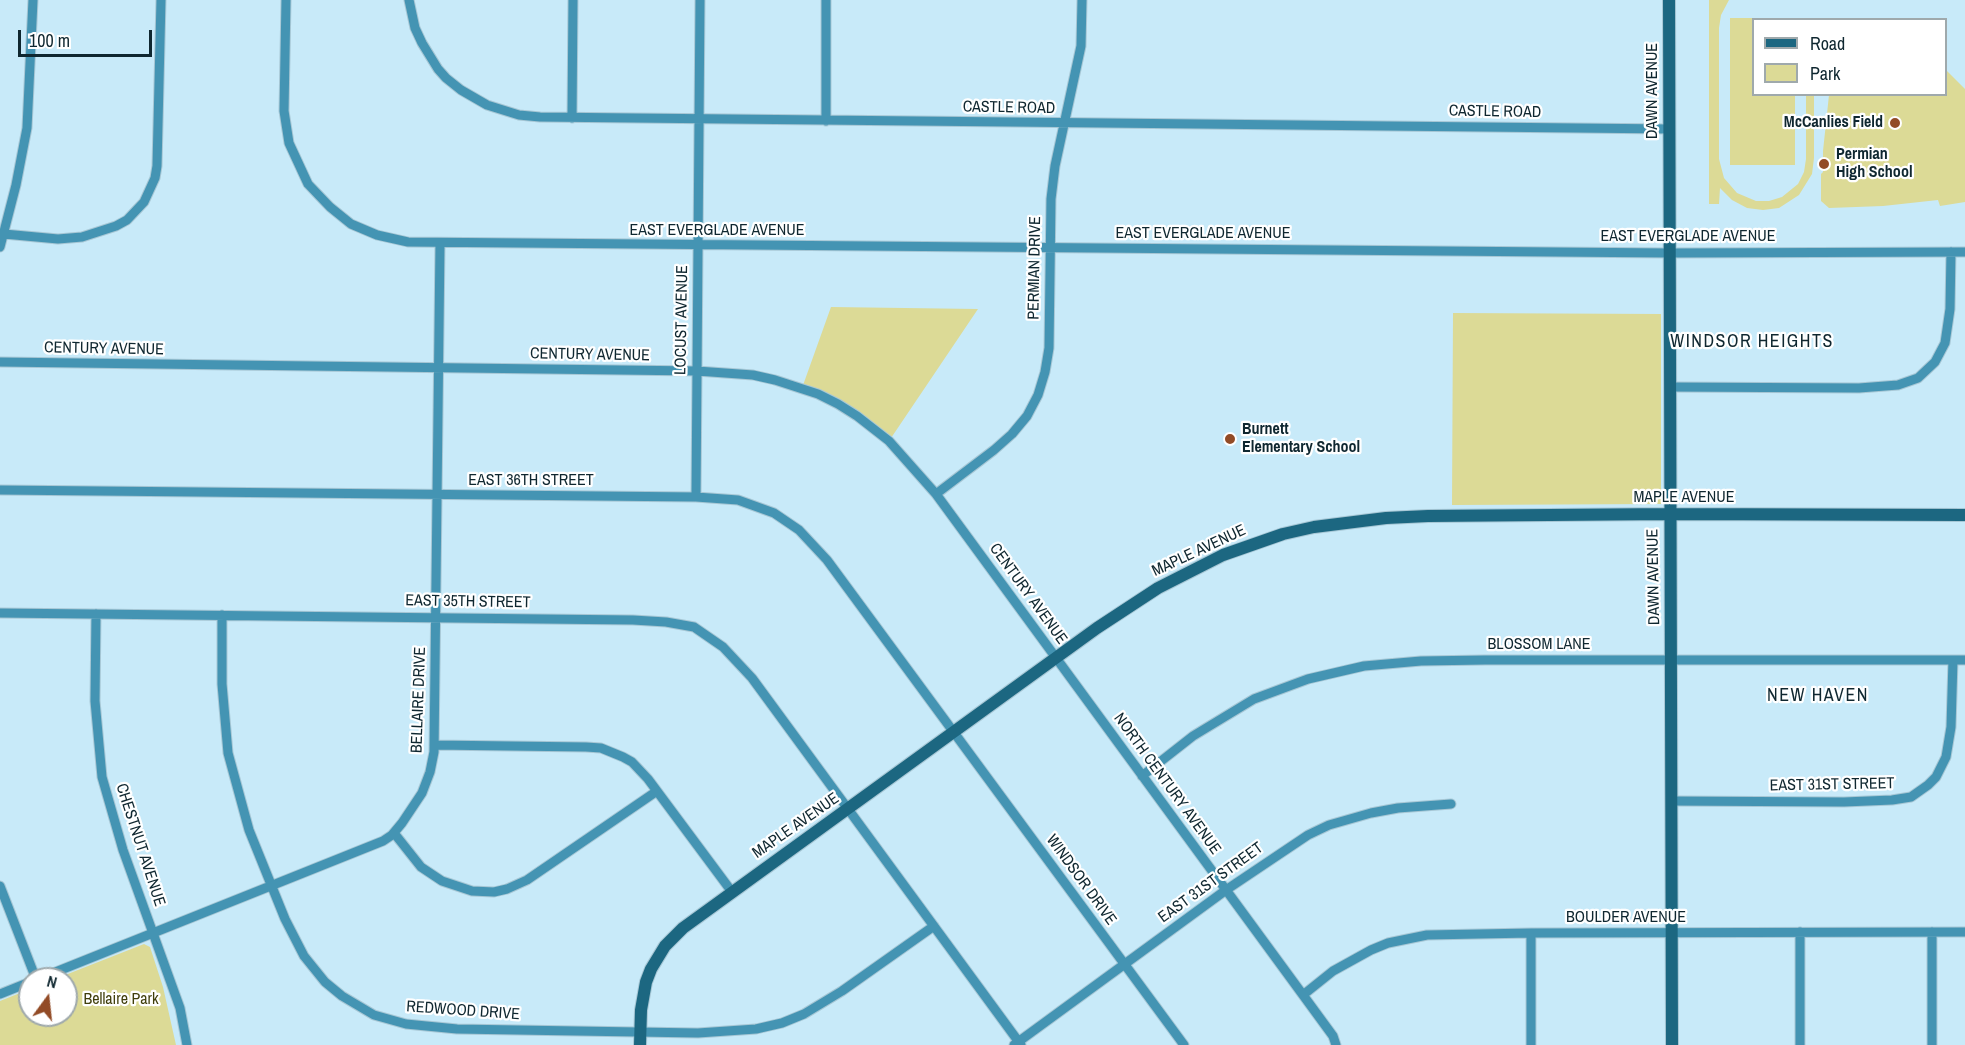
<!DOCTYPE html>
<html>
<head>
<meta charset="utf-8">
<style>
	body { margin:0 }
	#map { position:relative; width:1965px; height:1045px; overflow:hidden; background:#c8eaf9; font-family:"Archivo Narrow",sans-serif }
	canvas { display:block }
	.legend { position:absolute; left:1752px; top:18px; width:195px; height:78px; box-sizing:border-box; background:#fff; border:2px solid #9fa9ac; margin:0; padding:8px 10px; list-style:none; font-size:18px; color:#0f2730 }
	.legend li { display:flex; align-items:center; gap:12px; height:30px }
	.legend b { width:30px; border:2px solid #9fa9ac }
	.north { position:absolute; left:18px; top:967px; width:60px; height:60px; box-sizing:border-box; background:#fff; border:2px solid #9fa9ac; border-radius:50%; rotate:15deg; font-size:16px; font-weight:700; line-height:24px; text-align:center; color:#0f2730 }
	.north::after { content:''; display:block; margin:auto; width:21px; height:27px; background:#924b26; clip-path:polygon(50% 0,100% 100%,50% 72%,0 100%) }
	.scale { position:absolute; left:18px; top:30px; width:134px; height:27px; box-sizing:border-box; border:3px solid #0f2730; border-top:0; padding-left:8px; font-size:18px; line-height:21px; white-space:nowrap; color:#0f2730; -webkit-text-stroke:4px #fff; paint-order:stroke }
</style>
</head>
<body>
<div id="map">
<canvas width="1965" height="1045"></canvas>
<ul class="legend">
<li><b style="height:8px;background:#1c6781"></b>Road</li>
<li><b style="height:16px;background:#dcda96"></b>Park</li>
</ul>
<div class="north">N</div>
<div class="scale">100 m</div>
</div>
<script>
const ctx = document.querySelector('canvas').getContext('2d');
ctx.lineJoin = 'round';
function fill(path, color) {
  ctx.fillStyle = color;
  ctx.fill(path, 'evenodd');
}
function shape(rows) {
  const path = new Path2D();
  for (const r of rows) {
    path.moveTo(r[0], r[1]);
    for (let i = 2; i < r.length; i += 2) path.lineTo(r[i], r[i + 1]);
  }
  return path;
}
function stroke(path, color, width, dash) {
  ctx.strokeStyle = color;
  ctx.lineWidth = width;
  ctx.lineCap = dash ? 'butt' : 'round';
  ctx.setLineDash(dash || []);
  ctx.stroke(path);
}
function label(font, color, halo, rows, align = 'center') {
  ctx.font = font + ' "Archivo Narrow",sans-serif';
  ctx.lineWidth = 4.5;
  ctx.setLineDash([]);
  ctx.textBaseline = 'middle';
  ctx.strokeStyle = halo;
  ctx.fillStyle = color;
  for (const [text, x, y, turn = 0] of rows) {
    ctx.save();
    ctx.translate(x, y);
    ctx.rotate((+turn || 0) * Math.PI / 180);
    ctx.textAlign = isNaN(turn) ? turn : align;
    if (halo) ctx.strokeText(text, 0, 0);
    ctx.fillText(text, 0, 0);
    ctx.restore();
  }
}
const green = shape([
	[1709,0,1729,0,1721,15,1719,28,1719,159,1724,178,1737,193,1756,201,1769,201,1782,197,1798,184,1804,172,1806,159,1806,95,1814,95,1814,158,1812,174,1799,195,1779,208,1763,210,1747,208,1732,200,1720,188,1719,204,1709,204],
	[1730,18,1795,18,1754,20,1754,94,1795,95,1795,165,1730,165],
	[1946,70,1965,89,1965,202,1940,206,1938,200,1883,206,1829,208,1821,201,1821,174,1823,172,1823,151,1829,95,1946,94],
	[831,307,978,309,889,441,871,426,802,388],
	[1453,313,1661,314,1661,504,1452,505],
	[144,944,150,947,163,987,176,1045,0,1045,0,1001,30,989,30,1015,66,1015,66,979,55,979]
]);
const street = shape([
	[286,0,284,111,289,143,308,184,330,207,351,224,377,235,408,242,1670,253,1965,252],
	[409,0,415,28,422,43,438,69,446,78,461,90,487,105,519,115,540,117,1670,129],
	[572,118,573,0],
	[826,121,826,0],
	[4,234,58,239,82,237,116,226,127,220,144,202,155,178,157,166,161,0],
	[0,247,16,185,27,128,33,0],
	[0,362,697,371,753,375,775,380,818,394,838,404,857,416,889,441,936,494,1303,995,1333,1036,1336,1045],
	[1671,387,1859,388,1898,385,1918,378,1935,362,1945,343,1950,309,1951,252],
	[0,490,696,497,738,500,774,513,799,530,827,560,1184,1045],
	[936,494,994,450,1012,434,1027,416,1038,395,1045,372,1049,348,1051,199,1055,166,1081,46,1082,0],
	[696,497,700,0],
	[0,613,633,620,666,622,694,627,723,647,752,678,1021,1045],
	[96,614,95,701,102,777,123,850,180,1008,187,1045],
	[222,615,222,684,228,753,249,830,285,919,304,956,325,982,342,996,374,1015,406,1024,457,1029,698,1033,756,1029,782,1023,804,1014,842,991,934,926],
	[434,745,586,747,601,748,623,757,632,762,648,779,732,892],
	[1142,776,1193,736,1254,699,1308,679,1364,666,1421,661,1485,660,1965,660],
	[1672,801,1844,802,1892,800,1911,797,1928,785,1936,777,1946,757,1951,727,1953,660],
	[394,833,421,867,442,881,472,891,494,892,507,889,527,880,657,791],
	[0,886,36,979],
	[1932,932,1932,1045],
	[38,979,383,841,392,835,402,823,422,793,430,772,434,752,440,244],
	[0,994,30,982],
	[1303,995,1333,971,1371,950,1388,943,1427,935,1531,933,1965,932],
	[1014,1045,1226,890,1308,835,1329,825,1371,813,1398,808,1451,804],
	[1531,1045,1531,933],
	[1800,1045,1800,932]
]);
const secondary = shape([
	[1669,0,1672,1045],
	[640,1045,641,1010,646,982,651,969,665,946,683,928,1097,628,1158,588,1223,555,1283,534,1314,527,1386,518,1428,516,1670,514,1965,515]
]);
const markers = [
	[1895,123,6,"#924b26"],
	[1824,164,6,"#924b26"],
	[1230,439,6,"#924b26"]
];
const streetNames = [
	["DAWN AVENUE",1653,91,-90],
	["CASTLE ROAD",1009,108,1],
	["CASTLE ROAD",1495,112,1],
	["EAST EVERGLADE AVENUE",717,231],
	["EAST EVERGLADE AVENUE",1203,234],
	["EAST EVERGLADE AVENUE",1688,237],
	["PERMIAN DRIVE",1035,268,-89],
	["LOCUST AVENUE",682,320,-89],
	["CENTURY AVENUE",104,349,1],
	["CENTURY AVENUE",590,355,1],
	["EAST 36TH STREET",531,481],
	["MAPLE AVENUE",1684,498],
	["MAPLE AVENUE",1199,551,-25],
	["DAWN AVENUE",1654,577,-91],
	["CENTURY AVENUE",1028,594,54],
	["EAST 35TH STREET",468,602,1],
	["BLOSSOM LANE",1539,645],
	["BELLAIRE DRIVE",419,700,-88],
	["NORTH CENTURY AVENUE",1167,784,54],
	["EAST 31ST STREET",1832,785,-1],
	["MAPLE AVENUE",796,826,-35],
	["CHESTNUT AVENUE",140,845,72],
	["WINDSOR DRIVE",1081,880,54],
	["EAST 31ST STREET",1211,883,-36],
	["BOULDER AVENUE",1626,918],
	["REDWOOD DRIVE",463,1011,4]
];
const poiNames = [
	["McCanlies Field",1883,123,"right"],
	["Permian",1836,155],
	["High School",1836,173],
	["Burnett",1242,430],
	["Elementary School",1242,448]
];
const parkNames = [
	["Bellaire Park",121,1000]
];
const neighbourhoodNames = [
	["WINDSOR HEIGHTS",1752,342],
	["NEW HAVEN",1818,696]
];
fill(green, '#dcda96');
stroke(street, '#a7c7d5', 11);
stroke(secondary, '#a7c7d5', 14);
stroke(street, '#4494b3', 9);
stroke(secondary, '#1c6781', 12);
for (const [x, y, r, color] of markers) {
  const dot = new Path2D();
  dot.arc(x, y, r, 0, 2 * Math.PI);
  ctx.fillStyle = color;
  ctx.fill(dot);
  stroke(dot, '#fff', 2);
}
label('16px', '#0f2730', '#fff', streetNames);
label('bold 16px', '#0f2730', '#fff', poiNames, 'left');
label('16px', '#403e0b', '#fff', parkNames);
ctx.letterSpacing = '1.5px';
label('18px', '#0f2730', '#fff', neighbourhoodNames);
ctx.letterSpacing = '0px';
</script>
</body>
</html>
